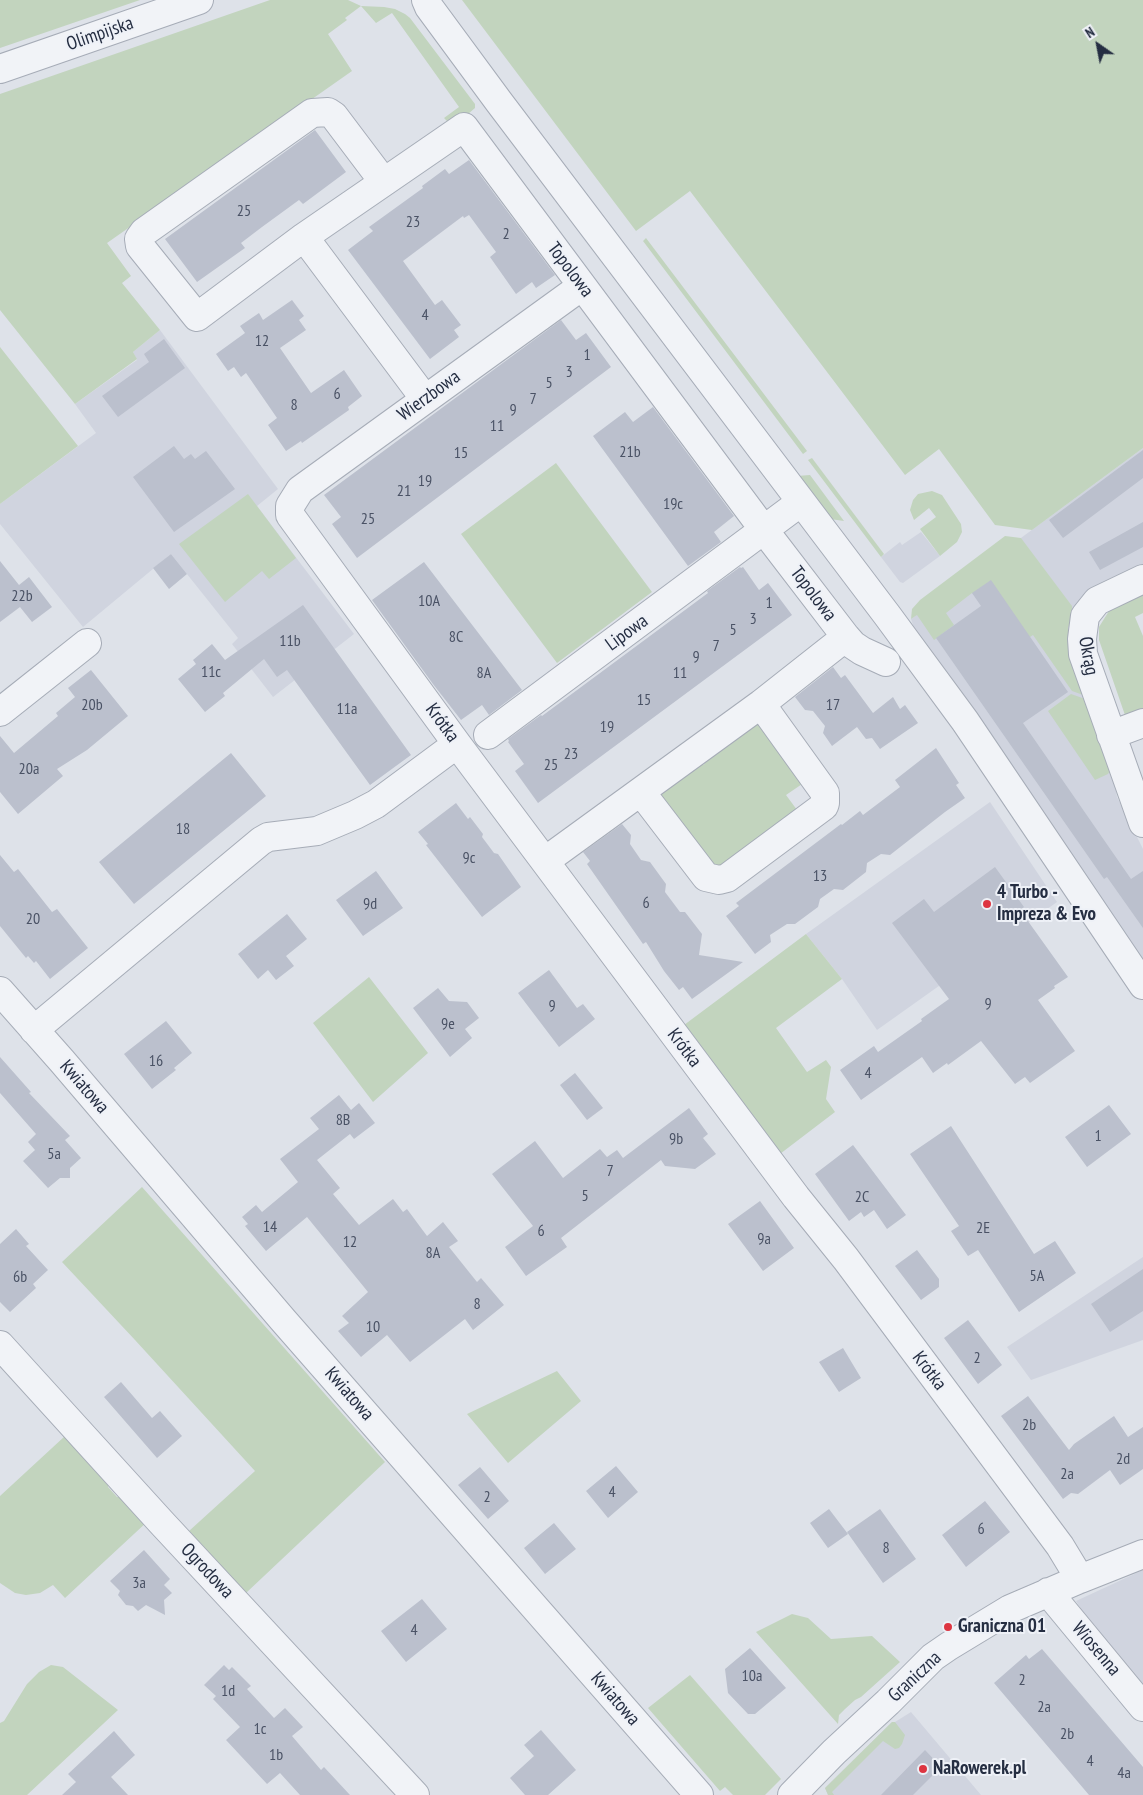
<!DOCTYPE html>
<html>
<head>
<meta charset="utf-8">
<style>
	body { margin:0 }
	#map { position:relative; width:1143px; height:1795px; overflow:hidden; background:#dee2e9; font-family:"PT Sans Narrow",sans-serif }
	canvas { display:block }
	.north { position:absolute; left:1073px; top:20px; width:50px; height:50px; -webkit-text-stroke:4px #eef1f7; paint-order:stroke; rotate:327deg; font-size:14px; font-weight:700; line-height:20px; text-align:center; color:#252e42 }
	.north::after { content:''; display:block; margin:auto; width:18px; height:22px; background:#252e42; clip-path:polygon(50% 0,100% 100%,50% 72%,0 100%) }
</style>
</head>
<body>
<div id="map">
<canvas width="1143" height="1795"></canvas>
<div class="north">N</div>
</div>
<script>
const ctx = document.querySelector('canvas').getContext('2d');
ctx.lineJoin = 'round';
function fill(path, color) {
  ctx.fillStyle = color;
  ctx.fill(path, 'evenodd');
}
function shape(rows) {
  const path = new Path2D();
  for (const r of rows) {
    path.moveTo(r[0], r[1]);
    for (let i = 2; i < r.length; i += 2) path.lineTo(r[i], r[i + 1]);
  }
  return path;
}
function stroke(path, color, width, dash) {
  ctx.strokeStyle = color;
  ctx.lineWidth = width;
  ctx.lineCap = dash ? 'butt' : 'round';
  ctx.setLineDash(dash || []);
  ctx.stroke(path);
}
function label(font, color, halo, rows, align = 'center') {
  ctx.font = font + ' "PT Sans Narrow",sans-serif';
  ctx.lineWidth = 4;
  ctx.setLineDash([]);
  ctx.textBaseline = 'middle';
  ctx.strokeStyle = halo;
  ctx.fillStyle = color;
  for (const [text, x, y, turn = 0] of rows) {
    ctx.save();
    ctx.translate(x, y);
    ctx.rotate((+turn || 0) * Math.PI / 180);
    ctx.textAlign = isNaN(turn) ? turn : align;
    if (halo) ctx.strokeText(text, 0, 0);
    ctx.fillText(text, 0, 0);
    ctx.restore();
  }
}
const built = shape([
	[160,330,278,489,257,506,354,634,273,697,232,644,238,638,171,554,83,627,0,524,0,504,96,433,75,404,137,360,133,352],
	[1143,448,1143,570,1087,596,1072,611,1068,635,1070,645,1112,767,1117,797,1143,849,1143,962,915,630,911,619],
	[921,532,940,556,903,583,900,582,881,557,900,542,902,545],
	[990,802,1057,902,877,1030,842,979,806,934],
	[1143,1257,1143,1340,1031,1380,1007,1347],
	[1143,1570,1143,1686,1089,1622,1076,1601],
	[911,1712,981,1795,828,1795,825,1788,892,1722,895,1722]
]);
const green = shape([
	[0,0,140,0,0,48],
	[270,0,348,0,361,6,384,7,395,9,405,14,410,18,475,104,475,108,461,120,449,123,444,118,459,107,392,13,376,23,361,6,345,18,347,20,328,34,352,71,107,243,131,276,122,283,160,330,133,352,137,359,75,404,0,310,0,94],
	[462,0,1143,0,1143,448,1032,530,995,525,939,449,905,475,690,191,636,231],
	[646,238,807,451,803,454,643,241],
	[0,347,78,446,0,504],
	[812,458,884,554,881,557,808,460],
	[556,463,652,592,557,663,461,534],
	[810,475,844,521,830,519,797,476],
	[932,491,942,495,961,524,962,532,957,542,940,556,920,529,936,517,929,508,914,520,910,510,913,500,918,494],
	[248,494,296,558,269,579,262,571,225,602,179,544],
	[1005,536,1021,538,1072,606,1072,617,1068,628,1070,645,1086,696,1072,691,1033,635,1030,637,972,593,946,613,954,625,934,640,917,615,911,619,912,609,920,600],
	[1143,595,1143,613,1135,617,1143,636,1143,711,1126,718,1099,640,1099,627,1109,611],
	[1071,694,1088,700,1112,767,1108,774,1095,780,1048,711],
	[762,720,808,780,786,795,800,814,717,870,659,794,699,760,704,765,705,760],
	[806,934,842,979,776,1028,807,1072,826,1060,831,1067,826,1099,835,1112,776,1157,680,1028],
	[369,977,428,1053,373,1102,313,1023],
	[142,1187,385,1462,246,1593,189,1531,255,1471,135,1340,62,1262],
	[557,1371,581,1401,508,1463,467,1414],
	[65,1436,108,1481,108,1487,117,1497,124,1497,148,1521,65,1598,53,1585,40,1593,26,1595,15,1593,0,1583,0,1496],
	[792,1614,808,1618,831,1639,872,1636,900,1662,861,1697,855,1700,845,1709,839,1715,838,1724,756,1632],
	[51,1665,63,1667,118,1710,27,1795,0,1795,0,1723,4,1721,27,1684,39,1672],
	[690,1675,781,1779,765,1795,733,1795,725,1787,720,1791,648,1708],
	[892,1722,895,1722,905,1735,902,1744,899,1748,895,1749,883,1741,832,1792,834,1795,828,1795,825,1788]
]);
const building = shape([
	[315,130,346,172,303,204,299,200,262,227,241,243,245,248,197,282,165,239],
	[469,160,555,275,536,288,532,282,516,294,490,257,496,252,469,215,464,218,463,216,403,261,435,305,442,300,461,325,454,330,459,337,430,359,348,250,373,231,369,227,423,188,422,186,445,169,449,174],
	[292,300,304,316,299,320,306,330,280,348,311,393,344,370,362,396,348,407,349,410,302,443,301,441,286,451,268,425,277,418,246,373,241,377,234,367,228,371,216,354,245,333,240,326,259,313,263,320],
	[561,320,576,340,586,333,611,367,357,558,332,524,341,517,324,495],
	[164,339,185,368,118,417,102,396,149,362,144,354],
	[653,407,734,516,714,532,721,542,688,566,593,436,625,412,633,422],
	[174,446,184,459,191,454,195,459,206,451,235,489,174,532,133,477],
	[1143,450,1143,478,1063,538,1049,520],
	[1143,522,1143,547,1100,570,1089,552],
	[171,554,187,574,169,589,153,568],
	[0,561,19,585,29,577,52,607,32,622,20,607,0,622],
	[424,562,522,690,489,715,482,705,461,720,433,684,372,600],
	[740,567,741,568,743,567,759,590,768,583,792,615,538,803,515,771,524,764,508,742,509,741,508,739,541,715,542,716,708,593,707,591],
	[991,580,1068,692,1023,723,1131,879,1143,871,1143,928,1107,877,1104,879,936,638,981,606,972,593],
	[303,605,411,755,370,785,287,670,277,677,264,659,223,693,225,696,205,712,178,679,196,664,193,660,212,644,225,660],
	[833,667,841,678,845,675,873,713,893,697,900,709,905,705,918,723,880,749,872,738,866,739,857,727,832,746,823,733,825,726,813,711,805,710,795,697],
	[91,670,128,716,87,750,57,769,63,776,18,814,0,792,0,736,14,753,58,716,56,713,75,697,68,688],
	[936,748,959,783,956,785,965,798,945,812,890,855,881,854,867,863,866,872,843,890,834,889,820,899,818,907,795,924,787,924,770,935,771,942,755,954,726,916,739,906,736,903,841,824,842,825,860,811,863,815,900,787,895,780],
	[231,753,266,796,134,904,99,862],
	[456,803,468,819,470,817,483,834,482,837,494,853,498,854,521,887,482,917,426,845,428,844,418,832],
	[622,824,631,835,630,844,641,860,650,862,666,884,665,892,680,912,685,912,702,934,699,955,743,962,692,999,683,987,679,990,664,971,646,942,643,944,587,864,590,861,583,852],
	[0,855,14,872,18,869,52,912,57,909,88,948,50,979,36,961,34,963,28,956,26,958,0,926],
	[995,867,1024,907,1020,910,1068,977,1054,986,1055,988,1038,1000,1075,1051,1030,1083,1025,1077,1015,1084,981,1041,948,1065,947,1063,933,1073,922,1057,861,1100,840,1070,874,1046,878,1052,922,1021,921,1019,949,999,892,923,924,899,934,912],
	[376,871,403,908,363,936,336,900],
	[287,914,307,939,286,956,294,966,276,980,268,970,258,979,238,954],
	[549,970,577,1008,583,1004,595,1019,559,1047,518,993],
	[438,988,449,1001,467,1002,479,1018,465,1029,472,1038,450,1057,413,1008],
	[166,1021,192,1053,174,1068,176,1070,152,1089,124,1054],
	[0,1057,31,1092,29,1093,70,1136,65,1140,81,1158,70,1168,70,1178,60,1178,48,1188,23,1161,35,1150,28,1142,36,1134,0,1093],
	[575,1073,603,1108,587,1120,560,1085],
	[339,1095,351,1110,359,1103,375,1123,354,1139,350,1134,317,1160,340,1188,333,1194,359,1225,393,1199,403,1212,407,1209,427,1236,443,1222,458,1241,449,1247,477,1282,481,1278,504,1305,473,1330,465,1319,410,1362,387,1335,361,1357,338,1331,349,1323,342,1316,368,1292,307,1217,266,1251,245,1226,248,1224,242,1217,256,1205,262,1212,298,1182,280,1159,319,1129,310,1118],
	[1109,1105,1131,1134,1087,1167,1065,1137],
	[689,1108,708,1134,703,1138,716,1154,695,1169,665,1166,661,1160,561,1238,567,1247,526,1276,505,1247,533,1226,492,1174,535,1141,563,1178,600,1149,607,1157,617,1150,623,1158],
	[951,1126,1034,1254,1055,1241,1076,1273,1019,1312,978,1250,968,1256,951,1231,959,1226,910,1154],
	[853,1145,906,1215,887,1229,874,1210,864,1217,861,1212,849,1221,815,1174],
	[760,1201,794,1248,763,1271,728,1224],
	[16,1229,29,1244,26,1246,48,1270,33,1284,36,1288,10,1312,0,1302,0,1244],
	[917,1250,939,1279,939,1287,921,1300,895,1266],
	[1143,1269,1143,1311,1110,1332,1091,1304],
	[968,1320,1002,1365,978,1384,944,1338],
	[843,1348,861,1378,839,1392,819,1362],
	[121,1382,152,1418,160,1411,182,1436,157,1458,104,1397],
	[1028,1396,1069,1450,1074,1444,1114,1416,1128,1437,1143,1427,1143,1469,1120,1485,1110,1470,1078,1494,1071,1493,1063,1499,1001,1416],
	[616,1466,638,1492,608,1518,586,1491],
	[480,1467,509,1501,488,1519,458,1485],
	[985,1501,1010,1532,966,1567,942,1535],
	[829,1509,848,1534,828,1548,810,1523],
	[880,1509,916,1559,883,1583,847,1532],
	[554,1523,576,1549,545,1574,524,1548],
	[144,1550,170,1579,164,1585,172,1593,164,1600,165,1615,146,1605,138,1611,133,1606,126,1605,118,1595,120,1591,110,1581],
	[422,1599,447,1629,406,1662,381,1631],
	[750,1648,786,1688,755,1714,748,1714,728,1693,725,1669],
	[1042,1649,1143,1767,1143,1795,1089,1795,994,1683,1026,1655,1029,1659],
	[224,1665,229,1670,232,1667,251,1686,247,1689,274,1718,285,1708,303,1727,292,1736,321,1770,324,1767,350,1795,300,1795,280,1773,267,1784,226,1740,240,1727,213,1699,216,1696,204,1685],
	[541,1730,576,1770,548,1795,525,1795,510,1778,534,1756,524,1745],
	[114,1731,135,1755,111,1777,128,1795,62,1795,76,1782,68,1774],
	[925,1750,941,1767,913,1795,881,1795]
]);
const street = shape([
	[426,0,429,7,499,102,887,615,965,721,1143,985],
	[0,69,199,0],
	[383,181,334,116,328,112,312,113,144,232,139,239,140,246,197,317,304,237,464,127,764,530,846,637,853,645,862,651,886,662],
	[304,237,425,399],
	[582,286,300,490,290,506,290,515,457,744,796,1197,846,1259,1060,1546,1080,1579],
	[1143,579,1097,601,1085,616,1082,639,1083,654,1143,823],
	[0,712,87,643],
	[488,735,801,502],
	[1111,735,1143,723],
	[641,792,706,877,719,880,727,878,824,806,825,803,825,793,761,704],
	[545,861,761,704,846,637],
	[0,991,62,1061,283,1320,699,1795],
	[34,1030,261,841,268,837,317,831,355,815,376,804,457,744],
	[0,1345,161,1522,415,1795],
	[1048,1592,1143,1707],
	[792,1795,834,1752,888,1702,933,1657,949,1646,1010,1609,1080,1579,1143,1554]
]);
const markers = [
	[987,904,5,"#dd3541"],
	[948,1627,5,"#dd3541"],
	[923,1769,5,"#dd3541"]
];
const numberNames = [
	["25",244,211],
	["23",413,222],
	["2",506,234],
	["4",425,315],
	["12",262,341],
	["1",587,355],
	["3",569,372],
	["5",549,383],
	["6",337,394],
	["7",533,399],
	["8",294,405],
	["9",513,410],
	["11",497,426],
	["21b",630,452],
	["15",461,453],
	["19",425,481],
	["21",404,491],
	["19c",673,504],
	["25",368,519],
	["22b",22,596],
	["10A",429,601],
	["1",769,603],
	["3",753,619],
	["5",733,630],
	["8C",456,637],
	["11b",290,641],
	["7",716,646],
	["9",696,657],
	["11c",211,672],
	["8A",484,673],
	["11",680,673],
	["15",644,700],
	["20b",92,705],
	["17",833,705],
	["11a",347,709],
	["19",607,727],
	["23",571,754],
	["25",551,765],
	["20a",29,769],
	["18",183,829],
	["9c",469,858],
	["13",820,876],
	["6",646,903],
	["9d",370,904],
	["20",33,919],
	["9",988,1004],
	["9",552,1006],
	["9e",448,1024],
	["16",156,1061],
	["4",868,1073],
	["8B",343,1120],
	["1",1098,1136],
	["9b",676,1139],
	["5a",54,1154],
	["7",610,1171],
	["5",585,1196],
	["2C",862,1197],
	["14",270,1227],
	["2E",983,1228],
	["6",541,1231],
	["9a",764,1239],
	["12",350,1242],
	["8A",433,1253],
	["5A",1037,1276],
	["6b",20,1277],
	["8",477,1304],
	["10",373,1327],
	["2",977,1358],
	["2b",1029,1425],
	["2d",1123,1459],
	["2a",1067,1474],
	["4",612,1492],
	["2",487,1497],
	["6",981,1529],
	["8",886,1548],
	["3a",139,1583],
	["4",414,1630],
	["10a",752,1676],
	["2",1022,1680],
	["1d",228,1691],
	["2a",1044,1707],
	["1c",260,1729],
	["2b",1067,1734],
	["1b",276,1755],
	["4",1090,1761],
	["4a",1124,1773]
];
const streetNames = [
	["Olimpijska",100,34,-19],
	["Topolowa",570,270,53],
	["Wierzbowa",429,396,-36],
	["Topolowa",813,594,53],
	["Lipowa",627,633,-36],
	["Okrąg",1088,656,79],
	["Krótka",442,723,54],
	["Krótka",684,1048,53],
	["Kwiatowa",84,1087,49],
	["Krótka",929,1371,53],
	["Kwiatowa",349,1394,49],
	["Ogrodowa",207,1571,47],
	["Wiosenna",1096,1649,50],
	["Graniczna",915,1677,-43],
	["Kwiatowa",615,1699,49]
];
const poiNames = [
	["4 Turbo -",997,893],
	["Impreza & Evo",997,915],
	["Graniczna 01",958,1627],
	["NaRowerek.pl",933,1769]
];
fill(built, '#d0d4df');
fill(green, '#c2d4be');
fill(building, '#bbc0cd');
stroke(street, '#a6acb7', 30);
stroke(street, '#f1f3f7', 28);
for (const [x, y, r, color] of markers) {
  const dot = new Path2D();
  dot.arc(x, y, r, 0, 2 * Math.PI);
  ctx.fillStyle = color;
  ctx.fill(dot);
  stroke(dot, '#eef1f7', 2);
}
label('16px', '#4a5265', null, numberNames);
label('19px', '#252e42', '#eef1f7', streetNames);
label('bold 19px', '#252e42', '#eef1f7', poiNames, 'left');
</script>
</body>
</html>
